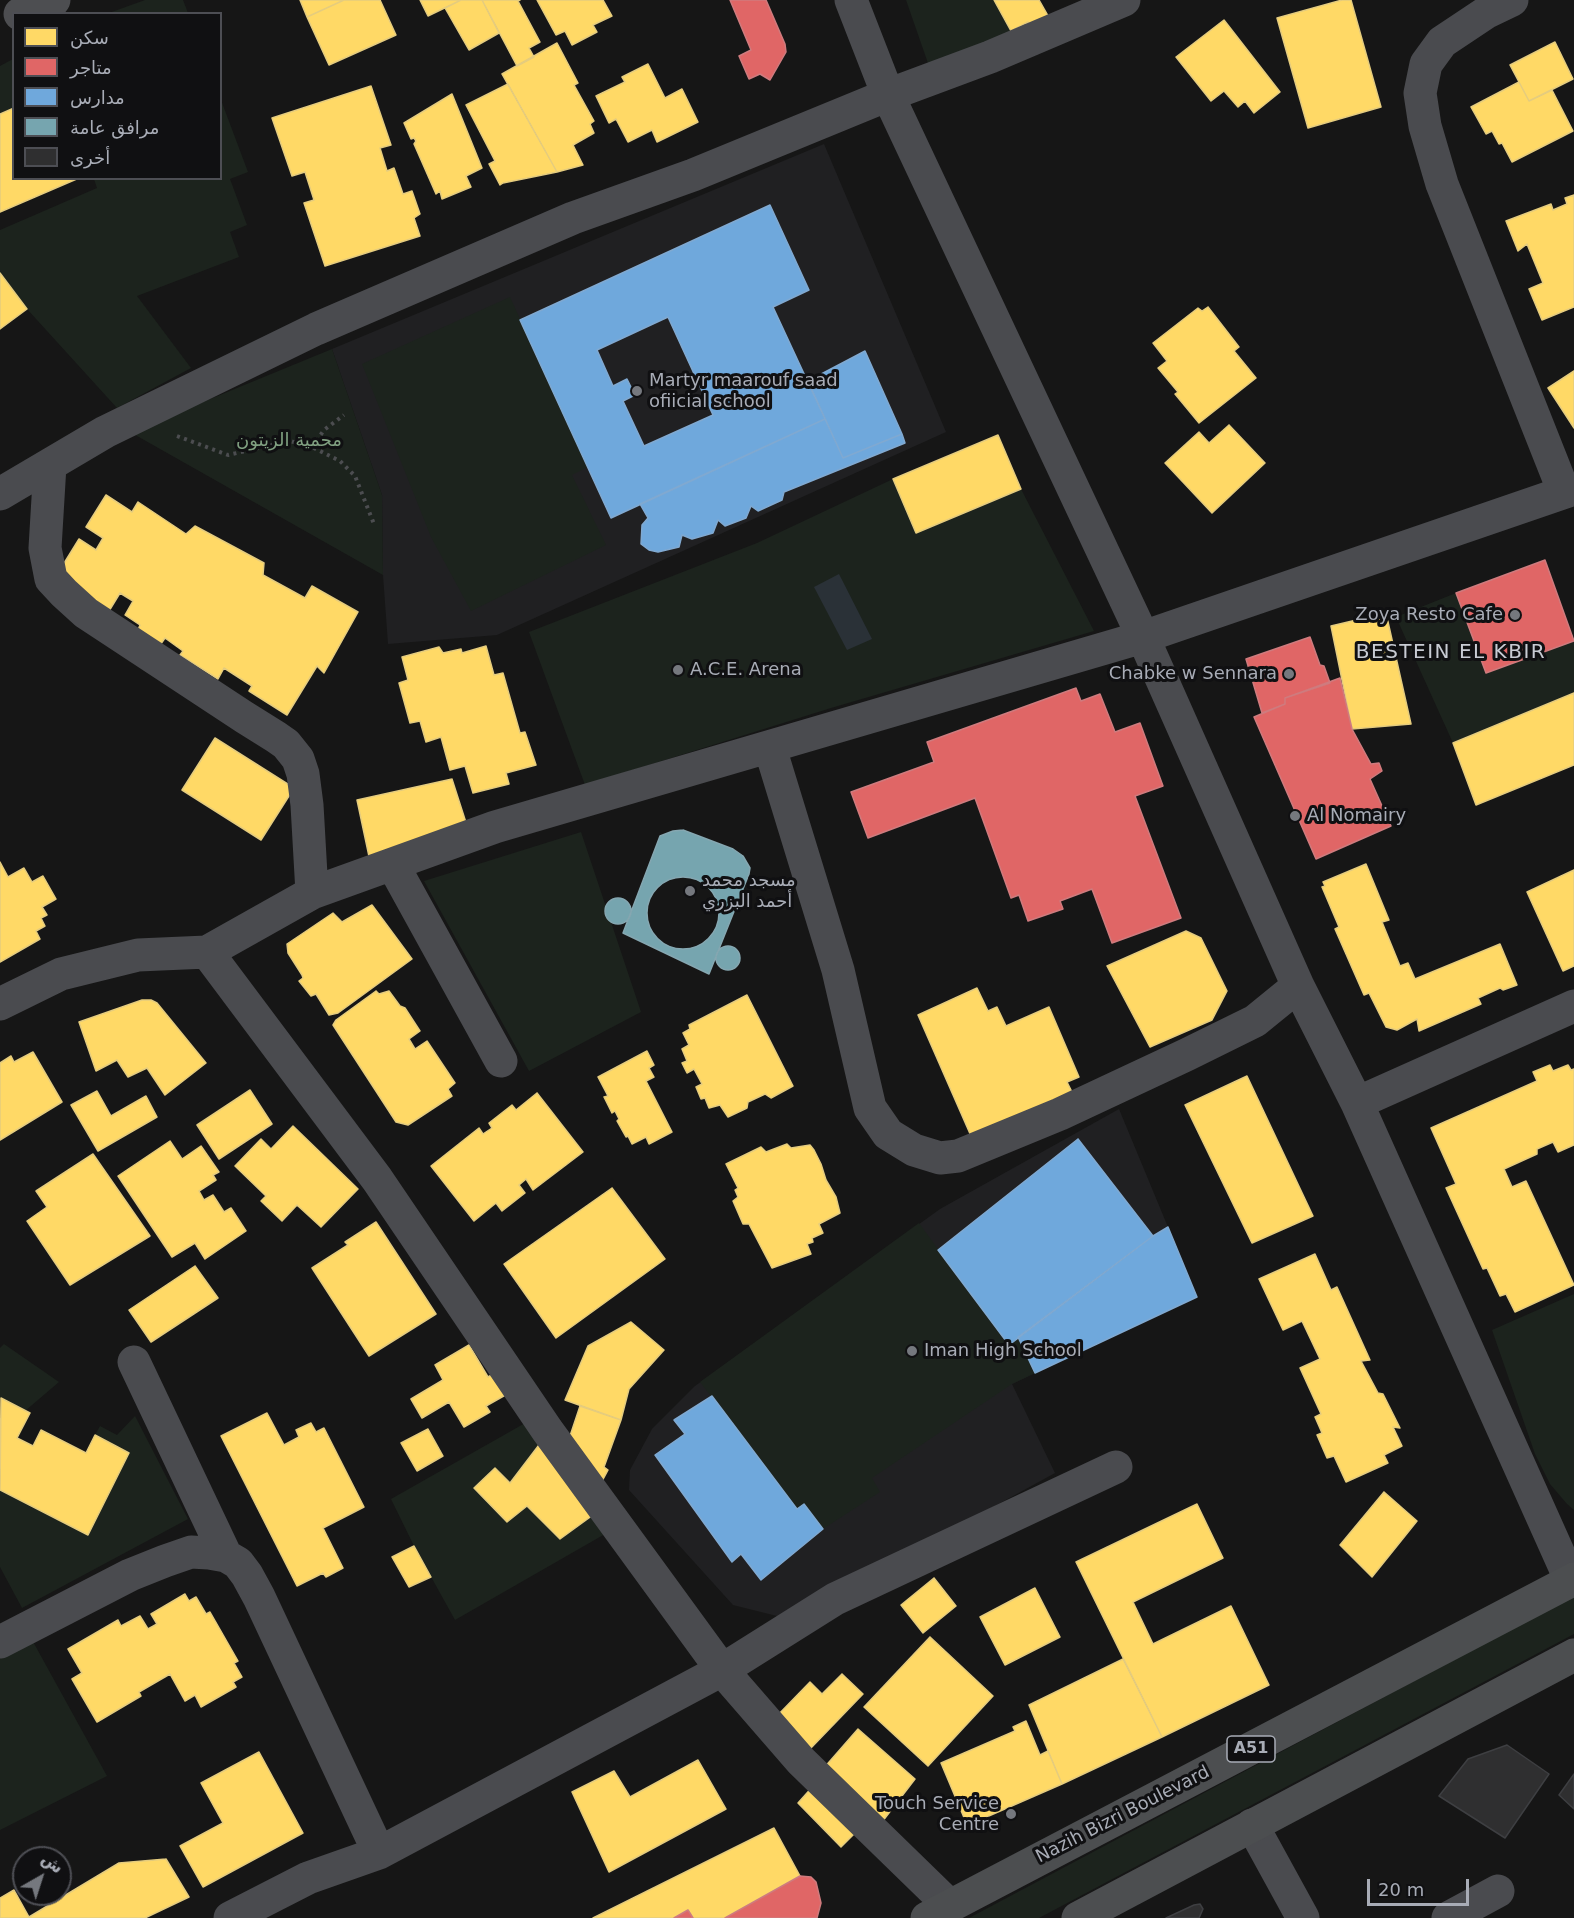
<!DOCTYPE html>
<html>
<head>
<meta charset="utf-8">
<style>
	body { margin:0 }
	#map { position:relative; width:1574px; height:1918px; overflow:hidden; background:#161616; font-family:"DejaVu Sans",Cairo,sans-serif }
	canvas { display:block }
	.legend { position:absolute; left:12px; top:12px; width:210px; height:168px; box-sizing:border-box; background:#101012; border:2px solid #4d4e54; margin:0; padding:8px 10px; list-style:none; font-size:18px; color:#a8acb6 }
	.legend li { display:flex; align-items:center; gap:12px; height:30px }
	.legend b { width:30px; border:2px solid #4d4e54 }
	.north { position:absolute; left:12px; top:1846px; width:60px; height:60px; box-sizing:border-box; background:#101012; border:2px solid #4d4e54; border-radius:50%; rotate:39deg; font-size:16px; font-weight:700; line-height:24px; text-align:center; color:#a8acb6 }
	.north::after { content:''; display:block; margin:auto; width:21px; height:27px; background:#75787e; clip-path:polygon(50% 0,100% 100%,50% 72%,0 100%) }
	.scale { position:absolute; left:1367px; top:1879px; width:102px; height:27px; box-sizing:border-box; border:3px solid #a8acb6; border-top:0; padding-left:8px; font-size:18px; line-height:21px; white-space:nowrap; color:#a8acb6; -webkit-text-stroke:4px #101012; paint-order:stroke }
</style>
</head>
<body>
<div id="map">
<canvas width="1574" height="1918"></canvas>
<ul class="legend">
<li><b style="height:16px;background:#ffd966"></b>سكن</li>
<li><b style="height:16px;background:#e06666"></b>متاجر</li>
<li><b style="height:16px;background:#6fa8dc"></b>مدارس</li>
<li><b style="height:16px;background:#76a5af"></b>مرافق عامة</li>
<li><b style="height:16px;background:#2f2f30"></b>أخرى</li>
</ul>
<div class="north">ش</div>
<div class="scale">20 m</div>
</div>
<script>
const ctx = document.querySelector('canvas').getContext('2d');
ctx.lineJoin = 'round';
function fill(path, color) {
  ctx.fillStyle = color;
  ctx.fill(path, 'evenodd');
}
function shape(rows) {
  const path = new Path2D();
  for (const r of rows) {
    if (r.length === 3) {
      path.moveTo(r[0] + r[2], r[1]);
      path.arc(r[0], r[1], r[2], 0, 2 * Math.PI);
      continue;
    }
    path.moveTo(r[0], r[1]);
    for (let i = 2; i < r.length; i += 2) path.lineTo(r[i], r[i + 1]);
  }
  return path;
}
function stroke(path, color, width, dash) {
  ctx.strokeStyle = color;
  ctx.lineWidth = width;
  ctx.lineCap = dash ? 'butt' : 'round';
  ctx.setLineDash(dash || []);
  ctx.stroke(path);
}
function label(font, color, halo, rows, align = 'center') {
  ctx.font = font + ' "DejaVu Sans",Cairo,sans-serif';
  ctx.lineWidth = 6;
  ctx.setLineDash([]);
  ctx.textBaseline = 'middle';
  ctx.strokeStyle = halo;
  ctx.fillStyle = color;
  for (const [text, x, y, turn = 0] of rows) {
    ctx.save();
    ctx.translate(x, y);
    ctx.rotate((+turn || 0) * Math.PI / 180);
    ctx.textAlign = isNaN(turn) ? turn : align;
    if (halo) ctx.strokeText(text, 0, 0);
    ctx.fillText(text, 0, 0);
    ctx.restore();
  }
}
const built = shape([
	[824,144,946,432,497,635,388,644,383,575,382,495,332,349],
	[1119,1109,1197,1297,1012,1384,1055,1473,789,1619,733,1605,629,1490,630,1470,652,1429,695,1386,940,1209]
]);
const green = shape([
	[145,0,183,0,188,13,109,13],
	[906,0,994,0,1011,31,1028,22,1034,31,930,69],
	[13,59,13,108,0,114,0,66],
	[221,100,248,172,230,179,247,225,230,232,239,257,137,296,191,368,117,408,27,309,0,273,0,230,97,188,94,179,220,178],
	[510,297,588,467,572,475,606,545,471,611,431,537,362,364],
	[332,349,382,495,383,575,130,432],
	[998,435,1021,489,1094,631,831,708,585,785,529,632,757,543,893,479],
	[1456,593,1487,673,1574,641,1574,693,1453,743,1396,617],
	[581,832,641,1012,529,1071,424,881],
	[919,1223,1008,1345,1018,1337,1035,1373,1012,1384,872,1478,880,1492,823,1529,804,1504,797,1509,700,1382],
	[1574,1294,1574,1510,1567,1504,1550,1484,1535,1454,1492,1330],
	[4,1344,59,1382,25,1411,0,1399,0,1348],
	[135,1416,188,1519,22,1608,0,1567,0,1490,88,1534,95,1435,100,1426,117,1435],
	[527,1422,542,1441,510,1483,495,1468,475,1488,507,1522,527,1506,593,1515,605,1534,455,1620,414,1546,391,1499],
	[1574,1596,1574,1634,1039,1918,969,1918],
	[31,1638,107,1776,0,1830,0,1657]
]);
const water = shape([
	[839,574,872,639,847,650,814,587]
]);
const homes = shape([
	[300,0,344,0,307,17,300,0],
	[344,0,380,0,396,35,329,65,307,17,344,0],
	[420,0,461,0,428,16,420,0],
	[461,0,482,0,499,33,469,50,445,8,461,0],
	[482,0,520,0,518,1,540,42,529,48,534,57,517,66,482,0],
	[537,0,603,0,612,16,593,25,597,32,572,45,565,31,556,35,537,0],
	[994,0,1039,0,1051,21,1034,31,1028,22,1011,31,994,0],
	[1342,0,1351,0,1381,107,1308,128,1277,18,1342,0],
	[1224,20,1280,92,1254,113,1245,101,1238,107,1224,91,1211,101,1176,57,1224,20],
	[1555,42,1573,79,1529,101,1510,65,1555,42],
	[557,43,578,83,574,85,594,121,590,124,594,133,573,145,583,165,557,172,502,74,557,43],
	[648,64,665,98,682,89,698,122,657,142,652,130,628,142,616,119,609,123,596,96,625,82,622,77,648,64],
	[1519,82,1529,101,1552,90,1573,131,1512,162,1502,143,1499,144,1492,131,1486,134,1471,107,1519,82],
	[508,84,557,172,503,183,500,185,489,164,495,161,466,105,508,84],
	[371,86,391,145,380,148,387,171,394,168,403,194,412,191,420,214,414,218,420,236,325,266,304,203,314,200,305,172,292,176,272,118,371,86],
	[452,94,482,168,466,176,471,187,442,199,440,191,436,194,414,144,416,141,414,138,411,139,404,123,452,94],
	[14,108,14,178,79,178,0,212,0,114,14,108],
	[1574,195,1574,307,1542,320,1529,289,1543,283,1527,244,1518,251,1506,221,1551,204,1553,210,1567,204,1565,198,1574,195],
	[0,273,27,309,0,329,0,273],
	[1208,307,1239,347,1234,351,1256,378,1199,423,1175,394,1178,392,1158,368,1167,361,1153,343,1198,308,1202,311,1208,307],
	[1574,371,1574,428,1548,388,1574,371],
	[1229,425,1265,463,1212,513,1165,463,1199,432,1209,443,1229,425],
	[998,435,1021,489,916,533,893,479,998,435],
	[106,495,132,512,138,502,186,534,195,526,264,563,263,575,305,598,312,586,358,612,324,673,317,666,287,715,249,691,252,686,224,668,218,679,180,655,183,651,165,638,158,648,134,640,140,625,125,615,133,601,120,593,109,611,58,573,79,539,96,550,103,538,86,527,106,495],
	[1386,613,1411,724,1352,729,1331,626,1386,613],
	[486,646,494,675,503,673,520,733,525,732,536,765,506,773,509,784,473,793,465,766,450,770,441,737,426,742,420,721,410,723,399,683,408,680,402,657,439,647,443,653,461,649,462,653,486,646],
	[1574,693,1574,765,1476,805,1453,743,1574,693],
	[215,738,294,788,261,840,182,790,215,738],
	[452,779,469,832,370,861,357,800,452,779],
	[0,862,8,877,24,868,32,882,43,876,56,899,42,907,47,915,41,918,45,926,36,931,40,939,0,962,0,862],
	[1366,864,1389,920,1382,922,1400,966,1408,963,1415,979,1500,944,1517,985,1503,990,1500,988,1478,998,1481,1004,1419,1031,1417,1019,1397,1030,1386,1027,1369,993,1364,995,1335,929,1339,927,1322,887,1325,886,1323,882,1366,864],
	[1574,870,1574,966,1563,971,1527,892,1574,870],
	[372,905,412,959,338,1013,329,1015,316,994,311,996,299,981,303,978,302,975,288,953,287,944,333,913,342,922,372,905],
	[1186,931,1201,938,1227,991,1212,1020,1150,1047,1107,966,1186,931],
	[977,988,988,1011,997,1007,1006,1026,1049,1007,1079,1077,1067,1082,1072,1092,971,1136,918,1015,977,988],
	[376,991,379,994,389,991,400,1006,405,1008,420,1031,409,1039,415,1049,427,1041,455,1083,448,1089,452,1096,408,1125,396,1122,333,1025,336,1020,376,991],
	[747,995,793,1086,771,1098,765,1094,748,1102,747,1108,728,1117,720,1105,709,1108,705,1098,701,1099,696,1087,702,1084,694,1069,687,1073,682,1063,687,1061,682,1049,689,1045,683,1033,690,1029,689,1025,747,995],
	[142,1000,151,1000,157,1003,206,1063,165,1095,147,1068,128,1077,117,1060,96,1071,79,1022,142,1000],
	[647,1051,654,1065,649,1068,654,1077,646,1081,672,1132,649,1144,646,1137,632,1144,628,1136,626,1137,617,1121,619,1119,615,1111,612,1113,604,1097,608,1096,598,1077,647,1051],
	[33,1052,62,1102,0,1140,0,1063,11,1056,14,1062,33,1052],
	[1550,1065,1553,1071,1568,1065,1571,1070,1574,1069,1574,1145,1558,1152,1553,1142,1537,1149,1537,1154,1504,1169,1512,1187,1526,1181,1574,1285,1515,1312,1506,1294,1500,1296,1487,1268,1483,1269,1446,1188,1456,1184,1431,1128,1537,1081,1533,1072,1550,1065],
	[1247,1076,1313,1216,1252,1243,1185,1105,1247,1076],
	[250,1090,272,1124,219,1159,197,1125,250,1090],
	[97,1091,111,1116,146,1096,157,1117,98,1151,71,1105,97,1091],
	[537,1093,583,1152,533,1190,526,1179,519,1185,525,1193,502,1211,496,1203,474,1221,431,1166,479,1128,483,1134,492,1128,489,1123,512,1105,516,1110,537,1093],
	[293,1126,358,1189,321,1227,297,1205,282,1221,261,1201,266,1196,235,1166,261,1139,271,1149,293,1126],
	[170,1141,182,1159,201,1146,219,1172,213,1175,216,1180,199,1191,204,1200,213,1195,224,1212,231,1208,246,1231,205,1259,195,1243,172,1257,118,1176,170,1141],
	[787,1144,791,1148,810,1145,814,1150,821,1164,826,1180,836,1197,840,1213,819,1224,823,1233,812,1238,813,1242,807,1244,811,1254,772,1268,749,1224,743,1224,733,1201,738,1197,735,1190,738,1188,726,1164,761,1147,766,1152,787,1144],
	[93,1154,150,1236,70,1285,27,1221,47,1207,36,1191,93,1154],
	[612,1188,665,1259,556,1338,504,1264,612,1188],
	[376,1222,436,1314,369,1356,312,1268,348,1245,345,1242,376,1222],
	[1315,1254,1331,1290,1337,1287,1370,1360,1361,1361,1378,1393,1383,1394,1400,1428,1393,1427,1402,1446,1384,1455,1388,1463,1346,1482,1334,1456,1327,1458,1317,1435,1322,1433,1315,1417,1321,1414,1300,1368,1320,1359,1302,1321,1283,1330,1259,1279,1315,1254],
	[195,1266,218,1298,151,1342,129,1310,195,1266],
	[631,1322,664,1350,629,1389,621,1420,565,1400,588,1346,631,1322],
	[469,1345,488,1377,497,1372,509,1393,486,1406,490,1412,464,1427,449,1402,422,1418,411,1399,443,1380,435,1365,469,1345],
	[1,1398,30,1413,17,1438,33,1446,41,1430,86,1453,95,1435,129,1453,88,1535,0,1490,1,1398],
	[580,1406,621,1420,604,1467,608,1470,600,1485,566,1448,580,1406],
	[267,1413,284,1445,299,1437,296,1430,311,1423,316,1432,324,1428,364,1507,323,1528,343,1568,326,1577,323,1573,297,1586,221,1436,267,1413],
	[428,1429,443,1456,417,1471,401,1443,428,1429],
	[542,1441,593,1515,560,1539,527,1506,507,1522,474,1488,495,1468,510,1483,542,1441],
	[1384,1492,1417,1521,1372,1577,1340,1545,1384,1492],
	[1197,1504,1223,1558,1133,1602,1153,1644,1231,1606,1269,1685,1162,1737,1076,1562,1197,1504],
	[414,1546,431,1577,409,1587,392,1557,414,1546],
	[934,1578,956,1606,923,1633,901,1605,934,1578],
	[1035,1588,1060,1637,1005,1665,980,1617,1035,1588],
	[185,1594,189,1601,196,1597,206,1614,210,1612,238,1661,234,1663,242,1677,233,1682,236,1687,201,1707,195,1695,185,1701,170,1674,139,1692,141,1696,97,1722,72,1679,82,1673,68,1649,118,1620,121,1626,140,1616,148,1629,157,1624,151,1614,185,1594],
	[930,1637,993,1696,928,1766,864,1707,930,1637],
	[1123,1659,1162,1737,1062,1784,1029,1705,1123,1659],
	[842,1674,863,1694,809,1750,775,1718,810,1682,822,1694,842,1674],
	[1026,1721,1040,1755,1048,1751,1062,1784,975,1822,972,1818,965,1820,941,1763,1015,1731,1013,1727,1026,1721],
	[858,1729,915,1779,882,1822,823,1769,858,1729],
	[259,1752,303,1833,203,1887,180,1846,223,1823,201,1783,259,1752],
	[698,1760,726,1809,609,1872,572,1792,614,1771,630,1797,698,1760],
	[815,1784,861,1827,841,1847,798,1803,815,1784],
	[774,1828,800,1876,725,1918,693,1918,688,1910,674,1918,593,1918,774,1828],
	[166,1859,189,1897,145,1918,0,1918,0,1898,14,1890,29,1917,119,1863,166,1859]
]);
const shops = shape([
	[730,0,766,0,785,44,786,52,770,80,760,74,749,79,739,56,751,50,730,0],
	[1545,560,1574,641,1486,673,1456,593,1545,560],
	[1310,637,1320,665,1324,666,1330,683,1285,698,1285,704,1262,713,1246,659,1310,637],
	[1340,678,1352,729,1371,764,1379,763,1382,771,1370,779,1391,826,1316,859,1254,717,1285,704,1285,698,1340,678],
	[1076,688,1081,701,1100,694,1115,732,1140,723,1163,786,1135,796,1181,918,1112,943,1092,889,1060,901,1063,909,1028,921,1019,895,1011,898,975,798,868,838,851,792,934,762,927,742,1076,688],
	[800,1876,811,1877,816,1882,821,1903,817,1918,725,1918,800,1876],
	[688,1910,693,1918,674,1918,688,1910]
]);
const schools = shape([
	[770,205,809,290,773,307,825,419,611,518,520,320,770,205],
	[668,317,713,415,644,446,623,401,635,395,627,379,613,386,597,350,668,317],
	[865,351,902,434,843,458,808,381,865,351],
	[825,419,843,458,902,434,905,443,784,492,782,500,758,511,751,506,746,518,725,526,718,520,713,533,692,539,682,535,679,547,658,552,649,550,641,544,642,525,648,518,640,504,825,419],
	[1078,1139,1153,1236,1009,1345,938,1250,1078,1139],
	[1168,1227,1197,1297,1035,1373,1018,1337,1153,1236,1168,1227],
	[712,1396,797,1509,804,1504,823,1529,761,1580,741,1554,732,1562,655,1455,685,1434,674,1420,712,1396]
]);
const public = shape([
	[683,830,733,849,743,856,750,868,749,874,709,974,623,933,660,836,673,831,683,830],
	[683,913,36],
	[618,911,13],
	[728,958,12]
]);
const building = shape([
	[1507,1745,1549,1774,1505,1838,1439,1796,1468,1759,1507,1745],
	[1574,1774,1574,1809,1559,1795,1574,1774],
	[1200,1904,1203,1909,1199,1918,1166,1918,1194,1905,1200,1904]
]);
const path = shape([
	[177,436,228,455,290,441,312,447,340,461,355,476,374,524],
	[312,447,324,430,344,415]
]);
const minor = shape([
	[851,0,888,95,1143,637,1298,986,1357,1103,1571,1581],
	[1512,0,1487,12,1442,42,1426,64,1420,93,1425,126,1442,184,1564,492],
	[50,465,45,548,51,579,64,593,86,613,244,717,276,737,286,744,298,759,303,774,307,805,312,893],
	[0,494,105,432,316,329,573,218,693,175,888,95,990,57,1124,0],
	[770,748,838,970,870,1108,888,1134,914,1150,940,1158,958,1156,1060,1114,1186,1055,1255,1021,1298,986],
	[393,865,501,1061],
	[207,952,377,1179,547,1430,722,1670,801,1761,949,1905],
	[0,1004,61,974,138,955,207,952,312,893,495,827,1143,637,1574,489],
	[1357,1103,1574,1006],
	[134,1362,226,1556],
	[0,1642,130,1575,165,1561,191,1552,209,1553,226,1556,238,1563,247,1575,259,1597,379,1853],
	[1252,1825,1303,1918],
	[230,1918,308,1878,379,1853,722,1670,835,1599,1116,1467],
	[1448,1918,1498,1891]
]);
const major = shape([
	[20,14,54,0]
]);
const highway = shape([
	[927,1918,1574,1579],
	[1078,1918,1574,1655]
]);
const markers = [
	[637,391,6,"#75787e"],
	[1515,615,6,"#75787e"],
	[678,670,6,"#75787e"],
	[1289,674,6,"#75787e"],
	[1295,816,6,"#75787e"],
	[690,891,6,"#75787e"],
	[912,1351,6,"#75787e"],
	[1011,1814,6,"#75787e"]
];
const shields = [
	[1251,1749,48]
];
const shieldNames = [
	["A51",1251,1749]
];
const poiNames = [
	["Martyr maarouf saad",649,381],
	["ofiicial school",649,402],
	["Zoya Resto Cafe",1503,615,"right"],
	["A.C.E. Arena",690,670],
	["Chabke w Sennara",1277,674,"right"],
	["Al Nomairy",1307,816],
	["مسجد محمد",702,881],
	["أحمد البزري",702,902],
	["Iman High School",924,1351],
	["Touch Service",999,1804,"right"],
	["Centre",999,1825,"right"]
];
const parkNames = [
	["محمية الزيتون",289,441]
];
const streetNames = [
	["Nazih Bizri Boulevard",1123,1815,-27]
];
const neighbourhoodNames = [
	["BESTEIN EL KBIR",1451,653]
];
fill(built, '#202022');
fill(green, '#1c231d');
fill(water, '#2a3137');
fill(homes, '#ffd966');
stroke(homes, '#e5cc7e', 1.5);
fill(shops, '#e06666');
stroke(shops, '#cf7b7e', 1.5);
fill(schools, '#6fa8dc');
stroke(schools, '#80a9d1', 1.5);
fill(public, '#76a5af');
stroke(public, '#85a7b1', 1.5);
fill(building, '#2f2f30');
stroke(building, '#3e3f42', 1.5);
stroke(path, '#4c4d50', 4, [3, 4.5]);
stroke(minor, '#4a4b4f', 33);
stroke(major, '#4d4e51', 33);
stroke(highway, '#4c4e50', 33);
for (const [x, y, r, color] of markers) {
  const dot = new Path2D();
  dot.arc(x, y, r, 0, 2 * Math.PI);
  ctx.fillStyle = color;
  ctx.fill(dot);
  stroke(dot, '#101012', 2);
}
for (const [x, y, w] of shields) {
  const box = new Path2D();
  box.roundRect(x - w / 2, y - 13, w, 26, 4.5);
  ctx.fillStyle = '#101012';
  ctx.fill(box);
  stroke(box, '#a8acb6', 1.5);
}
label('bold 16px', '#a8acb6', null, shieldNames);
label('18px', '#a8acb6', '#101012', poiNames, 'left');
label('18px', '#80a081', '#101012', parkNames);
label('18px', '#a8acb6', '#101012', streetNames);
ctx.letterSpacing = '1.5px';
label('20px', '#c8cbd3', '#101012', neighbourhoodNames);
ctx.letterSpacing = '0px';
</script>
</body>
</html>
